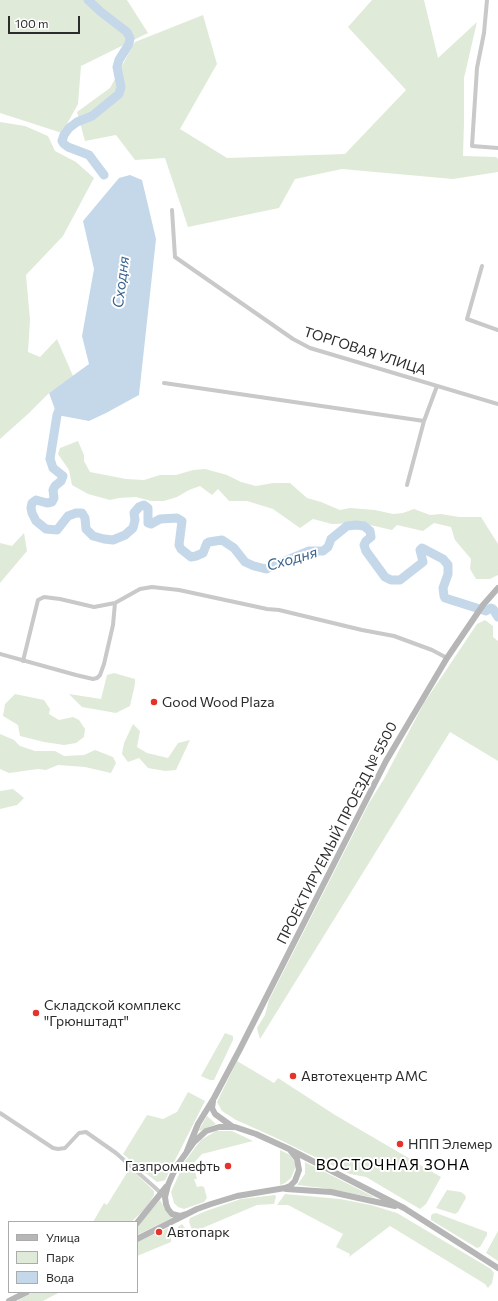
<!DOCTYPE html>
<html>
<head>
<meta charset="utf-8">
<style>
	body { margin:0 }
	#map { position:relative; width:498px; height:1301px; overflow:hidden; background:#fff; font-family:Commissioner,sans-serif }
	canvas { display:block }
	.legend { position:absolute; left:8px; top:1221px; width:130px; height:72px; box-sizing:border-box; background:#fff; border:1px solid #ababab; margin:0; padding:5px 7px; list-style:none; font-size:12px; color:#2c2c2c }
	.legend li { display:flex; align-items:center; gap:8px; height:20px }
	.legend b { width:20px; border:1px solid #ababab }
	.scale { position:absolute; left:8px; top:16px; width:72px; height:18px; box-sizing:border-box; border:2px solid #2c2c2c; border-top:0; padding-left:5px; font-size:12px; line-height:14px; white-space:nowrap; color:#2c2c2c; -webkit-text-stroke:3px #fff; paint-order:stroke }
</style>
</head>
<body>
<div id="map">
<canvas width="498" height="1301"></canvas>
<ul class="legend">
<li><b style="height:5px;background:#b6b6b6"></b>Улица</li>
<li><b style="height:11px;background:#e0ead9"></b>Парк</li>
<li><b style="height:11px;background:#c5d8ea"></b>Вода</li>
</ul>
<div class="scale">100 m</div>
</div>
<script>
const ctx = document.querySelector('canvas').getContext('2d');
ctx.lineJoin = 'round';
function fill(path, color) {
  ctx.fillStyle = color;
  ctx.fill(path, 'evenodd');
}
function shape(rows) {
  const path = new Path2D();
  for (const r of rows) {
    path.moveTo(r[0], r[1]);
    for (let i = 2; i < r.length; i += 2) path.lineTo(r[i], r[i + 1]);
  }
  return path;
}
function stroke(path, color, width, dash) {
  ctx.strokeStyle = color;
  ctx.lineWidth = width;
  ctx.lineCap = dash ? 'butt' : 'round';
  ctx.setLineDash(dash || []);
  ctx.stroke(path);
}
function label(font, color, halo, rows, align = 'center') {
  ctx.font = font + ' Commissioner,sans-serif';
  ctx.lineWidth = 4;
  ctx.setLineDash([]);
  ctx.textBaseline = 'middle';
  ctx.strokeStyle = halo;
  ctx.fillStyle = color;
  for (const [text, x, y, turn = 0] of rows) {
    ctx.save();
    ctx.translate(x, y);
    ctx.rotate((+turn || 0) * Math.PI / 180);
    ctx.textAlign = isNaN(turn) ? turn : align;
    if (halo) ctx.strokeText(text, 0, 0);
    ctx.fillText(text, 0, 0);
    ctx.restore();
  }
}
const green = shape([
	[0,0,127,0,148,33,81,66,78,104,62,133,0,113],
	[372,0,424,0,438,58,477,22,464,78,464,123,463,156,496,157,498,159,498,172,453,179,342,169,295,179,279,208,188,227,165,158,135,160,116,135,85,141,77,112,110,88,135,42,203,15,217,64,180,129,227,158,345,154,406,90,348,27],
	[0,122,25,126,48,136,55,151,76,162,94,178,63,236,26,275,30,320,28,352,40,357,57,339,73,376,49,393,28,414,0,439],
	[78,441,84,455,84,461,90,472,126,479,144,480,160,475,176,475,193,470,205,469,227,475,241,482,256,486,273,483,290,483,307,498,321,502,340,510,350,508,375,510,393,514,403,513,414,509,430,515,441,514,459,517,481,517,498,544,498,575,490,579,476,579,470,569,471,559,455,540,451,527,434,523,423,531,397,525,392,530,361,523,332,524,313,519,300,528,273,509,247,501,229,501,218,489,212,495,200,486,189,490,177,497,164,501,151,501,136,497,119,498,110,500,88,494,72,485,69,470,58,454,60,448],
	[24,533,27,551,0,583,0,543,12,546],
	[485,620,493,626,493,637,498,641,498,761,450,732,260,1039,257,1028,265,1015,269,1000,369,803,384,779,424,703,477,624],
	[114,673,135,679,135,684,130,706,116,713,82,707,69,694,101,699,107,675],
	[15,694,44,700,50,709,49,714,59,720,73,717,79,720,85,729,84,737,76,743,64,745,44,742,20,736,18,725,3,716,5,704],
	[133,724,140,731,137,747,147,753,168,758,178,743,190,740,176,770,165,771,148,768,139,758,128,762,122,754,124,743],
	[0,734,14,740,20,746,35,751,55,751,64,756,84,755,95,750,113,757,116,763,111,773,85,767,58,765,46,770,38,769,9,773,0,769],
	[13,789,24,798,17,805,0,809,0,791],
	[225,1033,233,1036,233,1040,214,1080,210,1080,201,1076],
	[237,1061,274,1083,278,1078,335,1115,441,1177,426,1204,420,1209,366,1177,350,1174,272,1136,236,1120,222,1111,217,1102],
	[188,1092,205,1101,165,1180,162,1181,157,1182,143,1171,123,1154,147,1115,163,1119,177,1112],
	[207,1116,216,1124,200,1131,199,1130],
	[216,1131,232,1131,253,1141,202,1154,193,1164,197,1179,194,1179,197,1187,201,1186,204,1187,207,1198,204,1202,184,1209,178,1207,174,1203,171,1192,185,1161,201,1140],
	[280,1150,290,1155,295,1162,296,1166,291,1178,285,1183,280,1185],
	[305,1162,376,1198,323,1188,297,1185,305,1174],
	[130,1168,154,1191,154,1195,150,1202,142,1212,131,1222,93,1222,104,1203,107,1205],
	[447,1190,461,1192,465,1195,466,1198,463,1203,458,1212,455,1214,436,1208],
	[285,1194,340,1199,371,1205,397,1213,491,1269,494,1273,492,1283,488,1288,485,1284,390,1226,349,1257,350,1254,336,1247,343,1234,288,1205,277,1205],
	[275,1195,276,1197,274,1204,257,1205,193,1232,189,1222,190,1218,206,1211,241,1199],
	[160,1200,165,1209,172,1218,137,1235,137,1226],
	[436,1213,487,1232,487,1235,480,1247,477,1248,431,1220,431,1216,432,1214],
	[182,1224,189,1233,179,1236,178,1227],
	[168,1228,171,1236,171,1242,137,1256,137,1242],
	[498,1231,498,1261,486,1253],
	[33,1292,60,1292,43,1301,17,1301]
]);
const water = shape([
	[130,175,142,180,156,239,139,395,106,413,89,421,57,415,49,393,89,364,82,336,94,269,83,221,119,178]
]);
const river = shape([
	[88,0,101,12,127,32,130,38,129,44,119,60,117,67,121,87,119,94,92,116,77,122,69,128,64,135,62,141,64,144,68,147,89,155,104,175],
	[61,405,57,415,50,459,53,468,63,476,61,481,55,486,53,490,54,498,52,502,47,503,36,500,32,503,31,508,32,513,36,521,46,529,57,530,68,516,76,513,82,513,85,518,86,529,93,536,104,539,113,540,125,535,133,528,135,520,134,513,139,507,144,505,148,508,148,523,151,524,160,519,177,518,182,521,179,545,181,549,191,557,196,556,203,553,207,543,209,542,222,540,234,548,245,562,254,566,266,569,309,551,323,551,328,547,331,539,347,526,356,525,364,526,370,531,371,537,366,541,364,545,366,551,385,577,391,580,400,580,423,562,420,550,422,548,443,559,448,565,448,574,443,588,444,596,445,598,486,611,491,608,493,609,498,617]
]);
const street = shape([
	[487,0,484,33,477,68,472,146,498,148],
	[172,210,175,257,293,339,310,348,498,404],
	[482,266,467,319,498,330],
	[164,383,424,421],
	[407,485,424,421,437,386],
	[0,654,76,675,93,679,97,678,100,675,104,664,113,625,115,603,140,589,152,587,179,590,267,609,279,610,362,630,394,636,432,650,447,658],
	[23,661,38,600,44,597,60,599,94,607,115,603],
	[0,1113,53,1148,58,1149,65,1148,79,1133,86,1132,116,1153,161,1193]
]);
const secondary = shape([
	[213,1101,212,1108,215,1114,233,1127],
	[187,1151,198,1124,214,1098,240,1049,386,761,447,658,483,605,498,588],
	[286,1189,331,1192,395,1206],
	[186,1214,180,1216,172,1214,168,1209,166,1204,165,1197,168,1185,176,1167,194,1142,206,1131,219,1127,235,1127,256,1134,289,1149,404,1208,498,1268],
	[137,1223,166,1187],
	[137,1239,197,1209,211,1204,237,1196,285,1188,290,1186,295,1181,299,1170,297,1159,290,1150],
	[9,1301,27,1292]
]);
const markers = [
	[154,702,4,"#e5332c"],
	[36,1013,4,"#e5332c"],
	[293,1076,4,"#e5332c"],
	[400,1144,4,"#e5332c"],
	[228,1166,4,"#e5332c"],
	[159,1232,4,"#e5332c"]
];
const streetNames = [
	["ТОРГОВАЯ УЛИЦА",365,351,18],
	["ПРОЕКТИРУЕМЫЙ ПРОЕЗД № 5500",337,833,-63]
];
const poiNames = [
	["Good Wood Plaza",162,702],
	["Складской комплекс",44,1005],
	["\"Грюнштадт\"",44,1021],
	["Автотехцентр АМС",301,1076],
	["НПП Элемер",408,1144],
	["Газпромнефть",220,1166,"right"],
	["Автопарк",167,1232]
];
const waterNames = [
	["Сходня",121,282,-83],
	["Сходня",292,559,-16]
];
const neighbourhoodNames = [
	["ВОСТОЧНАЯ ЗОНА",393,1165]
];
fill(green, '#e0ead9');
fill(water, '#c5d8ea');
stroke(river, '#c5d8ea', 9);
stroke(street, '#c9c9c9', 4);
stroke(secondary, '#b6b6b6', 6);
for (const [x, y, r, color] of markers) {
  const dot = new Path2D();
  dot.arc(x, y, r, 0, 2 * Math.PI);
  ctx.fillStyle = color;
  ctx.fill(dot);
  stroke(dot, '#fff', 1.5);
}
label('14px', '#2c2c2c', '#fff', streetNames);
label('14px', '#2c2c2c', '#fff', poiNames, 'left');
label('italic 15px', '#3b648d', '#fff', waterNames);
ctx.letterSpacing = '1px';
label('15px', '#000', '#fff', neighbourhoodNames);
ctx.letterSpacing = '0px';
</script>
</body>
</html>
